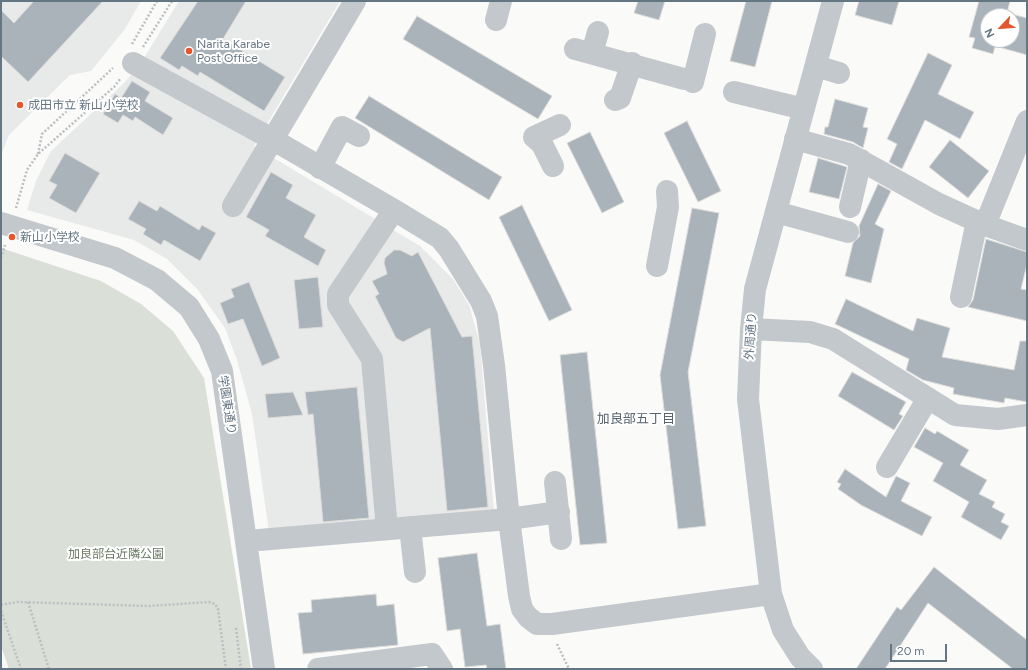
<!DOCTYPE html>
<html>
<head>
<meta charset="utf-8">
<style>
	body { margin:0 }
	#map { position:relative; width:1028px; height:670px; overflow:hidden; background:#fafaf8; font-family:Figtree,sans-serif }
	canvas { display:block }
	.frame { position:absolute; inset:0; border:2px solid #657683; pointer-events:none }
	.north { position:absolute; left:980px; top:8px; width:40px; height:40px; box-sizing:border-box; background:#fff; border:1px solid #c1c8cd; border-radius:50%; rotate:244deg; font-size:11px; font-weight:700; line-height:16px; text-align:center; color:#657683 }
	.north::after { content:''; display:block; margin:auto; width:14px; height:18px; background:#e4572e; clip-path:polygon(50% 0,100% 100%,50% 72%,0 100%) }
	.scale { position:absolute; left:890px; top:644px; width:57px; height:18px; box-sizing:border-box; border:2px solid #657683; border-top:0; padding-left:5px; font-size:12px; line-height:14px; white-space:nowrap; color:#657683; -webkit-text-stroke:3px #fff; paint-order:stroke }
</style>
</head>
<body>
<div id="map">
<canvas width="1028" height="670"></canvas>
<div class="frame"></div>
<div class="north">N</div>
<div class="scale">20 m</div>
</div>
<script>
const ctx = document.querySelector('canvas').getContext('2d');
ctx.lineJoin = 'round';
function fill(path, color) {
  ctx.fillStyle = color;
  ctx.fill(path, 'evenodd');
}
function shape(rows) {
  const path = new Path2D();
  for (const r of rows) {
    path.moveTo(r[0], r[1]);
    for (let i = 2; i < r.length; i += 2) path.lineTo(r[i], r[i + 1]);
  }
  return path;
}
function stroke(path, color, width, dash) {
  ctx.strokeStyle = color;
  ctx.lineWidth = width;
  ctx.lineCap = dash ? 'butt' : 'round';
  ctx.setLineDash(dash || []);
  ctx.stroke(path);
}
function label(font, color, halo, rows, align = 'center') {
  ctx.font = font + ' Figtree,"Noto Sans JP",sans-serif';
  ctx.lineWidth = 4;
  ctx.setLineDash([]);
  ctx.textBaseline = 'middle';
  ctx.strokeStyle = halo;
  ctx.fillStyle = color;
  for (const [text, x, y, turn = 0] of rows) {
    ctx.save();
    ctx.translate(x, y);
    ctx.rotate((+turn || 0) * Math.PI / 180);
    ctx.textAlign = isNaN(turn) ? turn : align;
    if (halo) ctx.strokeText(text, 0, 0);
    ctx.fillText(text, 0, 0);
    ctx.restore();
  }
}
const built = shape([
	[1,1,141,1,125,29,91,71,70,75,9,135,1,155],
	[179,1,340,1,254,146,420,246,453,279,469,305,480,344,494,511,269,532,252,414,237,360,225,328,198,290,167,259,134,240,27,210,36,181,51,151,123,84,139,66]
]);
const green = shape([
	[1,248,101,281,141,304,173,331,204,378,251,669,9,669,1,646]
]);
const building = shape([
	[34,1,103,1,28,82,1,56,1,10,14,23,34,1],
	[198,1,246,1,223,39,285,77,264,111,200,72,198,76,182,66,179,70,160,58,198,1],
	[638,1,665,1,659,20,634,13,638,1],
	[746,1,772,1,755,67,730,61,746,1],
	[859,1,899,1,892,25,855,15,859,1],
	[979,1,1010,1,1007,13,1027,18,1027,55,995,46,993,54,972,48,975,38,969,37,979,1],
	[988,16,1012,16,1012,40,988,40,988,16],
	[417,16,552,96,538,119,403,39,417,16],
	[928,53,952,65,938,94,974,112,960,139,925,120,902,169,889,162,897,144,887,139,928,53],
	[132,81,150,92,145,101,173,118,163,135,135,117,133,121,123,115,118,123,103,114,115,94,121,98,132,81],
	[369,96,502,177,489,200,355,118,369,96],
	[835,99,868,108,863,127,868,128,863,148,853,142,824,134,825,127,828,127,835,99],
	[687,121,721,191,698,202,664,133,687,121],
	[590,132,624,202,602,213,567,143,590,132],
	[950,140,989,171,968,198,929,167,950,140],
	[65,153,100,173,76,213,49,198,57,185,49,181,65,153],
	[818,158,847,167,839,199,809,192,818,158],
	[271,172,293,185,286,198,316,215,304,237,326,250,318,266,265,236,269,230,246,217,271,172],
	[878,184,891,191,875,224,884,229,871,283,845,276,853,243,860,236,859,226,878,184],
	[139,201,157,211,160,206,199,230,202,225,216,233,200,261,164,240,161,245,143,234,146,229,128,219,139,201],
	[522,205,572,310,549,321,499,217,522,205],
	[692,208,719,213,688,372,706,526,678,529,660,375,692,208],
	[986,239,1027,252,1027,264,1021,289,1027,290,1027,321,968,307,973,300,986,239],
	[394,250,400,250,412,256,418,252,462,337,472,336,488,507,447,511,430,328,403,342,396,338,375,296,379,294,372,281,387,274,384,263,385,258,394,250],
	[318,277,323,327,299,329,294,280,318,277],
	[249,282,280,358,262,366,243,319,228,324,220,303,234,297,231,289,249,282],
	[846,299,913,331,917,318,950,328,942,357,1014,370,1020,341,1027,341,1027,402,1005,398,1004,403,953,394,954,388,923,380,906,370,909,359,835,324,846,299],
	[587,352,607,543,580,545,560,355,587,352],
	[852,372,906,402,899,414,903,416,894,430,838,396,852,372],
	[357,387,369,518,323,522,313,414,308,415,305,392,357,387],
	[293,392,303,415,268,418,265,394,293,392],
	[925,428,935,434,937,431,969,450,960,465,987,480,979,494,995,502,992,507,1005,514,1001,522,1009,526,1001,540,961,517,969,502,933,481,943,463,914,447,925,428],
	[845,469,886,497,896,476,910,483,901,501,932,517,922,536,861,505,838,489,841,484,837,482,845,469],
	[477,553,487,626,500,624,506,669,487,669,486,665,465,667,460,629,447,631,438,558,477,553],
	[934,567,1027,640,1027,669,1013,669,928,603,885,669,856,669,897,607,901,610,934,567],
	[376,594,377,606,394,604,398,645,303,654,298,613,312,612,311,600,376,594]
]);
const path = shape([
	[132,44,157,1],
	[143,47,172,1],
	[38,154,42,134,113,68],
	[16,208,27,170,38,154,114,87,121,78],
	[1,258,5,245],
	[28,602,49,669],
	[1,605,17,602,149,606,209,602,215,604,218,609,226,669],
	[1,611,21,669],
	[236,628,241,669],
	[557,644,569,669]
]);
const minor = shape([
	[496,20,501,1],
	[575,49,684,79],
	[592,53,598,32],
	[133,63,272,139,394,210,440,238,449,249,481,301,487,316,494,365,509,519,519,596,522,609,528,617,537,624,552,624,771,594],
	[816,66,839,73],
	[693,82,705,34],
	[734,92,804,109],
	[615,100,620,98,632,63],
	[795,139,849,154,939,204,985,225,1027,240],
	[553,166,542,144,534,137,560,125],
	[320,168,342,127,359,136],
	[233,206,355,1],
	[850,207,861,160],
	[776,212,848,232],
	[1,223,115,258,157,280,189,307,209,339,222,371,264,669],
	[985,225,1027,121],
	[657,266,668,207,667,191],
	[961,297,977,221],
	[751,329,810,332,833,339,955,415,998,419,1027,415],
	[887,467,928,398],
	[555,482,561,539],
	[410,527,415,572],
	[387,529,372,359,338,305,338,294,394,210],
	[247,541,509,519,559,512],
	[318,669,432,654,442,669],
	[812,669,800,657,783,630,771,594,748,399,751,329,755,289,833,1]
]);
const markers = [
	[189,51,4,"#e4572e"],
	[20,105,4,"#e4572e"],
	[12,237,4,"#e4572e"]
];
const poiNames = [
	["Narita Karabe",197,44],
	["Post Office",197,58],
	["成田市立 新山小学校",28,105],
	["新山小学校",20,237]
];
const streetNames = [
	["外周通り",751,336,-86],
	["学園東通り",227,405,81]
];
const parkNames = [
	["加良部台近隣公園",116,554]
];
const neighbourhoodNames = [
	["加良部五丁目",636,419]
];
fill(built, '#e8e9e9');
fill(green, '#dadfd7');
fill(building, '#aab3b9');
stroke(building, '#dcdcda', 1);
stroke(path, '#bbbfc2', 2.5, [2, 2]);
stroke(minor, '#c3c8cc', 22);
for (const [x, y, r, color] of markers) {
  const dot = new Path2D();
  dot.arc(x, y, r, 0, 2 * Math.PI);
  ctx.fillStyle = color;
  ctx.fill(dot);
  stroke(dot, '#fff', 1.5);
}
label('12px', '#657683', '#fff', poiNames, 'left');
label('12px', '#657683', '#fff', streetNames);
label('12px', '#687a64', '#fff', parkNames);
label('13px', '#57646e', '#fff', neighbourhoodNames);
</script>
</body>
</html>
